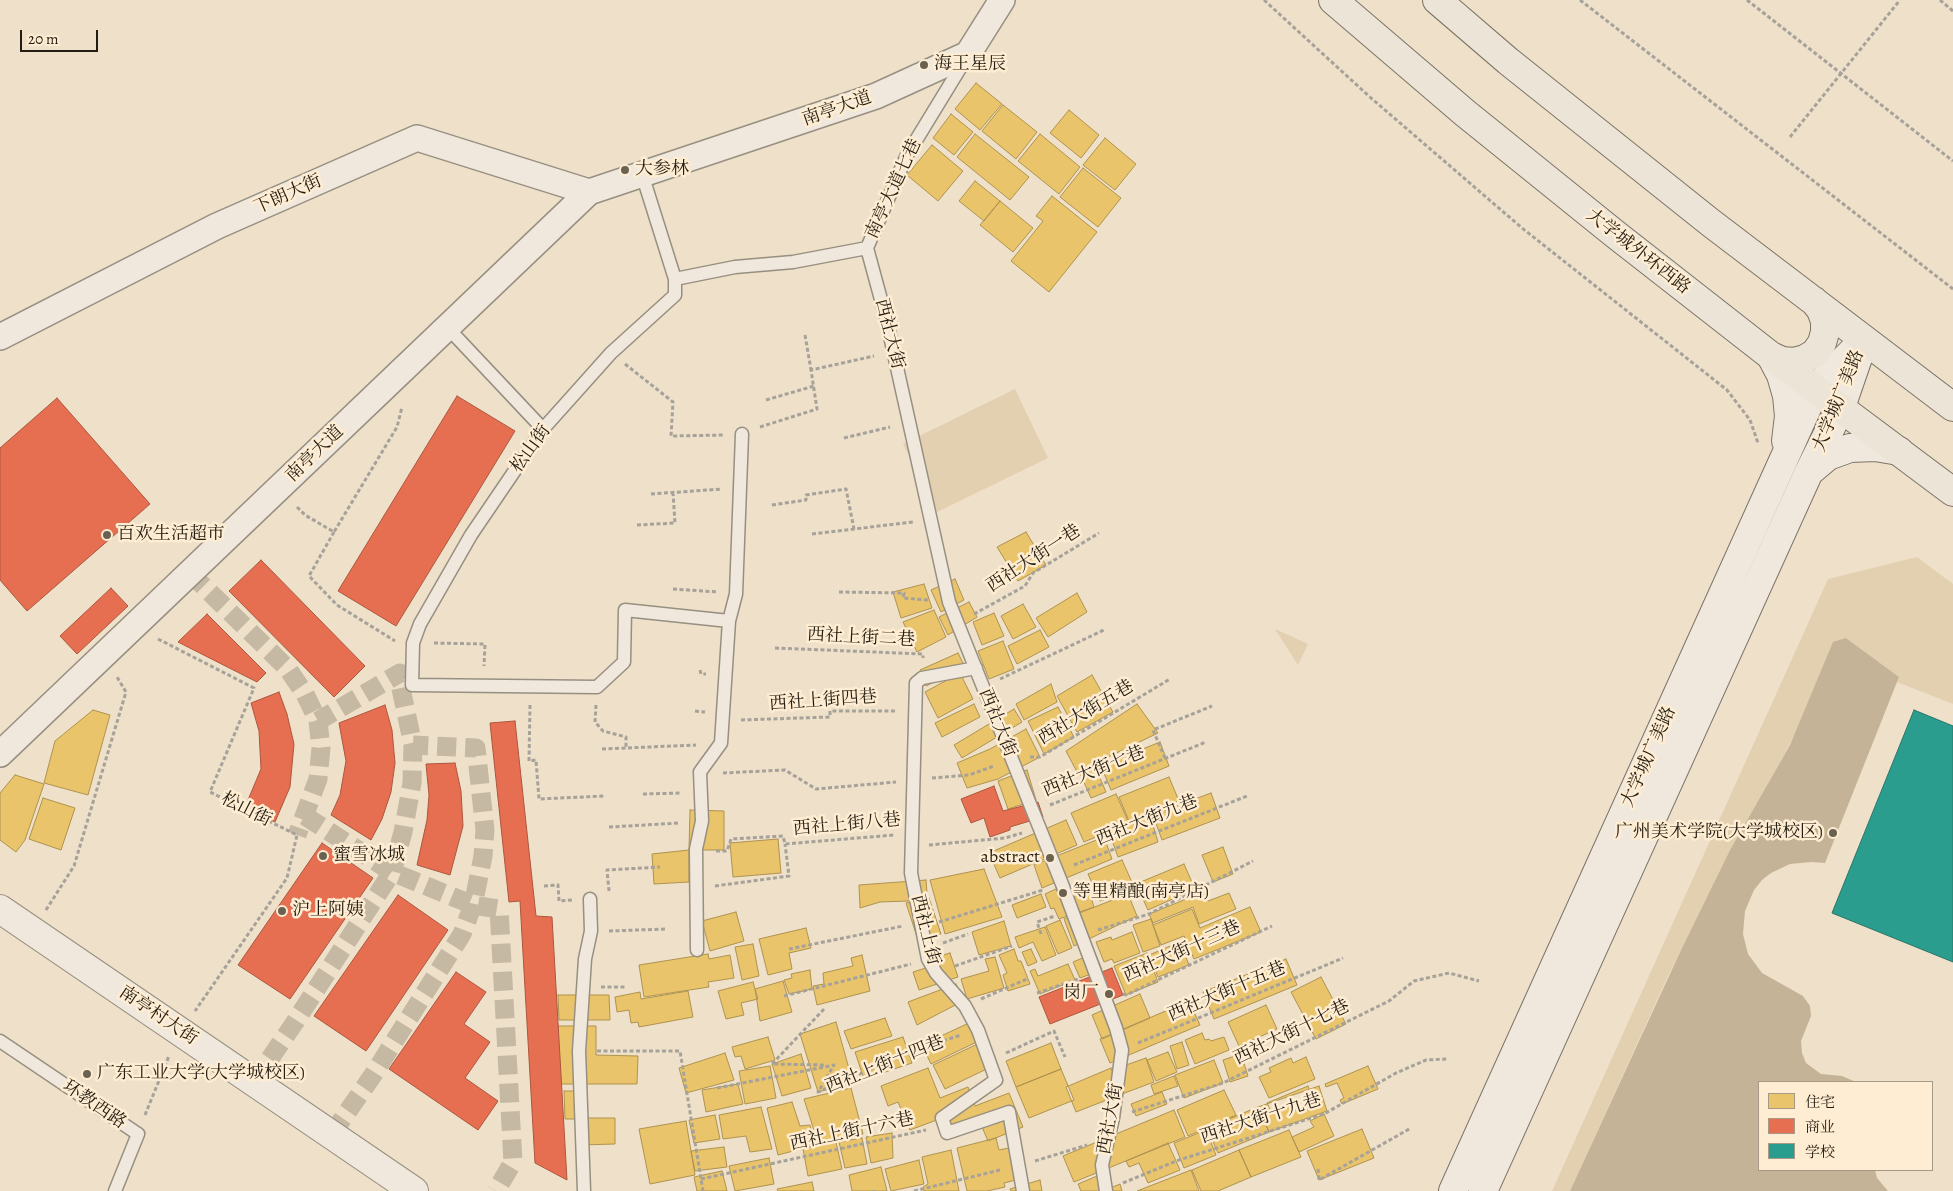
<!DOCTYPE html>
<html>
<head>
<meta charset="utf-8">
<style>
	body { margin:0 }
	#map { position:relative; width:1953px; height:1191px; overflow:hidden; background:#eee0c9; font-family:Alegreya,"Noto Serif SC",serif }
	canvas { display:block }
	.legend { position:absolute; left:1758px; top:1081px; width:175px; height:90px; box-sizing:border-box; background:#feedd2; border:1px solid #a69985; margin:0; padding:6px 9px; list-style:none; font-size:15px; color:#231c11 }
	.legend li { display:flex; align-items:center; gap:10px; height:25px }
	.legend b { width:25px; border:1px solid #a69985 }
	.scale { position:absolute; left:20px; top:30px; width:78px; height:22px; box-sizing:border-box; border:2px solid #231c11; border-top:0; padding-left:6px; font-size:15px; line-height:18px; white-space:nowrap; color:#231c11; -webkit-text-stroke:4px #feedd2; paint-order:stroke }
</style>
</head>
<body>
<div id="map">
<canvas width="1953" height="1191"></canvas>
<ul class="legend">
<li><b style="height:14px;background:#e9c46a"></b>住宅</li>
<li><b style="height:14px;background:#e76f51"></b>商业</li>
<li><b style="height:14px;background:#2a9d8f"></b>学校</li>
</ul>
<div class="scale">20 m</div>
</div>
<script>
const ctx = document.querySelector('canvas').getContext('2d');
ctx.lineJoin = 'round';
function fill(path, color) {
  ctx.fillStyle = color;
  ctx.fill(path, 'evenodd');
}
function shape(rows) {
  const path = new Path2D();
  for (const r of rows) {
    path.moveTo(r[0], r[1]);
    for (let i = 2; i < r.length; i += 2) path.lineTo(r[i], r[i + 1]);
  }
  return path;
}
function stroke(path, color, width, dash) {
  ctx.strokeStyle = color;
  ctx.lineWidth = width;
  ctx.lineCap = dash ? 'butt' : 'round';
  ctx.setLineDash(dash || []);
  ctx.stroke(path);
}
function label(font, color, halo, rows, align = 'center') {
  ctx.font = font + ' Alegreya,"Noto Serif SC",serif';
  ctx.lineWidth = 5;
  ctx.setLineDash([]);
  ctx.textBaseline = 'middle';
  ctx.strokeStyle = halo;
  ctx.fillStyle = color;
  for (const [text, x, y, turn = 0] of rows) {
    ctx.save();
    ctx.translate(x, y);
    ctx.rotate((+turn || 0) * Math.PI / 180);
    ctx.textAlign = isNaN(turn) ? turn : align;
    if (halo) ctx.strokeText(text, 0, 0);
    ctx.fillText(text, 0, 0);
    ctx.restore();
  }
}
const green = shape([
	[1015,389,1048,458,937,512,903,444],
	[1917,557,1953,584,1953,704,1897,682,1899,677,1846,638,1779,764,1730,850,1667,978,1570,1191,1552,1191,1828,579],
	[1275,629,1308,644,1298,665]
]);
const water = shape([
	[1846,638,1899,677,1897,682,1825,863,1811,862,1790,864,1771,873,1762,880,1754,890,1745,911,1743,934,1748,954,1762,973,1803,996,1810,1006,1811,1016,1801,1041,1802,1053,1806,1063,1821,1074,1842,1076,1856,1082,1759,1082,1759,1170,1875,1170,1877,1178,1888,1191,1570,1191,1681,950,1730,850,1790,745,1833,642]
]);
const homes = shape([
	[976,83,1002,104,980,130,955,109,976,83],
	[1003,105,1037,132,1016,159,982,131,1003,105],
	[1069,110,1099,135,1081,158,1050,133,1069,110],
	[951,114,973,132,954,155,933,138,951,114],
	[975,134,1029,177,1010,200,957,157,975,134],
	[1040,134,1080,167,1059,194,1018,161,1040,134],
	[1105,138,1136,164,1115,190,1083,165,1105,138],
	[932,145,963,171,938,201,907,175,932,145],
	[1083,168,1121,198,1098,227,1060,197,1083,168],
	[975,181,1000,201,984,221,959,201,975,181],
	[1052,196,1097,232,1049,292,1011,261,1043,221,1036,216,1052,196],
	[1000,201,1033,228,1013,252,980,225,1000,201],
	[1026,532,1046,565,1018,581,997,547,1026,532],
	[955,579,964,600,941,612,931,590,955,579],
	[924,584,932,608,901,618,893,592,924,584],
	[1077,593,1087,612,1048,637,1036,618,1077,593],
	[969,602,977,617,948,635,939,617,969,602],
	[1023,604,1036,627,1013,639,1001,616,1023,604],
	[934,610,946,637,917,652,903,622,934,610],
	[994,613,1004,636,982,645,973,622,994,613],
	[1040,630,1049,647,1017,664,1008,646,1040,630],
	[1003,641,1014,669,989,679,978,651,1003,641],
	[958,653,965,667,926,686,920,670,958,653],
	[960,673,973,699,938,718,925,692,960,673],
	[1092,675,1113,712,1077,732,1057,696,1092,675],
	[1051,684,1057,702,1024,720,1016,704,1051,684],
	[974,704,980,717,942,737,935,723,974,704],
	[1137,704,1158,733,1077,772,1066,751,1137,704],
	[1058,707,1074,737,1044,754,1028,721,1058,707],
	[1014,709,1022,722,962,758,954,745,1014,709],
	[93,710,110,715,88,795,44,783,55,741,93,710],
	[1026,729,1040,757,998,779,967,788,957,763,990,749,1026,729],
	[1160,742,1169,766,1111,790,1101,766,1160,742],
	[1094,764,1106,792,1091,798,1079,771,1094,764],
	[1027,770,1036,800,1008,809,998,781,1027,770],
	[15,775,44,784,25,840,16,852,0,840,0,793,15,775],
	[1169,777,1179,801,1129,821,1119,797,1169,777],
	[1211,793,1220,818,1162,840,1153,815,1211,793],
	[1116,794,1129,823,1084,842,1071,813,1116,794],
	[43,798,75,808,61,850,29,839,43,798],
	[690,810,724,811,724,850,689,850,690,810],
	[1150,815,1158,842,1118,857,1109,832,1150,815],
	[1066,820,1077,845,1000,878,989,853,1066,820],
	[1104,837,1112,859,1042,888,1034,865,1104,837],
	[778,839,781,873,733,877,730,843,778,839],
	[1223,847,1233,874,1213,882,1202,855,1223,847],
	[689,850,689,882,654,884,652,854,689,850],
	[1122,860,1135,889,1100,901,1088,874,1122,860],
	[1184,864,1195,889,1148,910,1136,884,1184,864],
	[984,869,1002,917,945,934,930,880,984,869],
	[926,880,927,893,908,901,880,902,860,908,859,885,926,880],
	[1087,885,1094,907,1059,919,1054,908,1051,909,1045,894,1056,889,1060,896,1087,885],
	[1204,892,1208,901,1229,893,1236,909,1199,924,1193,907,1153,923,1149,914,1204,892],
	[1041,894,1046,907,1017,918,1012,905,1041,894],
	[1128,894,1137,916,1074,946,1064,919,1128,894],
	[929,898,941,934,918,940,906,903,929,898],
	[1250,907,1261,932,1194,959,1184,936,1161,945,1153,925,1192,909,1200,928,1250,907],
	[736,912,744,941,710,951,702,921,736,912],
	[1151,919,1160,946,1143,952,1133,925,1151,919],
	[1060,920,1072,948,1058,954,1046,926,1060,920],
	[1004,921,1011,946,979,955,972,932,1004,921],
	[1045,927,1056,955,1042,961,1033,942,1019,948,1015,937,1045,927],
	[806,928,811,948,789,953,792,969,768,975,759,939,806,928],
	[1132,932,1140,953,1114,963,1112,959,1104,962,1096,942,1111,937,1112,940,1132,932],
	[1180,942,1189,965,1158,977,1149,955,1180,942],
	[753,944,759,976,742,980,735,947,753,944],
	[1014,949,1018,961,1021,961,1030,984,1008,991,1003,975,1007,973,999,955,1014,949],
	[1031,949,1037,962,1028,966,1022,952,1031,949],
	[950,953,958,977,919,990,913,972,932,966,930,959,950,953],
	[1095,953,1102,970,1080,978,1073,962,1095,953],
	[1147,953,1158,982,1126,995,1114,966,1147,953],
	[708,954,709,959,730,955,734,978,708,982,709,987,644,997,639,965,708,954],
	[862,955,870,991,817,1005,813,986,824,984,823,973,853,966,851,958,862,955],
	[995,957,1004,988,967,999,961,979,989,971,985,959,995,957],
	[1286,959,1297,985,1214,1019,1203,992,1286,959],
	[1068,964,1075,980,1040,994,1030,971,1035,969,1038,976,1068,964],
	[810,970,812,989,789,994,784,980,792,978,791,974,810,970],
	[1321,977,1346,1024,1316,1039,1291,992,1321,977],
	[783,981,792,1012,760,1021,755,989,783,981],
	[753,982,758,999,741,1003,744,1015,726,1019,718,991,753,982],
	[956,984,963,1001,917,1025,908,1002,956,984],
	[688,991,693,1017,639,1027,638,1022,631,1023,629,1010,617,1012,615,997,640,992,641,999,688,991],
	[1140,994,1150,1018,1102,1039,1092,1015,1140,994],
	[558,995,609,995,610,1020,559,1020,558,995],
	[1189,1001,1200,1025,1110,1063,1100,1039,1189,1001],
	[1266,1005,1277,1029,1239,1046,1228,1022,1266,1005],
	[885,1018,892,1036,851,1049,844,1031,885,1018],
	[973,1021,983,1039,931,1064,922,1045,973,1021],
	[836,1022,853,1083,818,1092,800,1034,836,1022],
	[547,1026,596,1026,596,1055,638,1056,637,1084,548,1084,547,1026],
	[1202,1033,1205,1040,1209,1039,1211,1041,1224,1037,1229,1050,1195,1064,1185,1040,1202,1033],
	[768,1037,775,1060,745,1069,741,1056,735,1057,732,1047,768,1037],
	[903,1037,912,1063,864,1079,855,1052,903,1037],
	[986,1040,997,1064,945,1089,933,1065,986,1040],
	[1182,1042,1189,1065,1177,1069,1170,1046,1182,1042],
	[1051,1043,1061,1069,1016,1087,1006,1061,1051,1043],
	[1168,1052,1177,1072,1156,1081,1147,1060,1168,1052],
	[725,1053,734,1080,686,1093,679,1068,725,1053],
	[801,1054,811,1088,782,1096,772,1064,801,1054],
	[1241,1054,1248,1076,1230,1082,1223,1060,1241,1054],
	[1306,1057,1315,1079,1269,1098,1259,1077,1271,1072,1269,1068,1291,1058,1293,1063,1306,1057],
	[1146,1058,1154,1082,1122,1094,1112,1070,1146,1058],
	[1214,1060,1223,1083,1184,1098,1175,1075,1214,1060],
	[770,1066,776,1098,745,1104,739,1071,770,1066],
	[1368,1066,1378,1089,1342,1104,1340,1100,1344,1098,1337,1083,1326,1087,1325,1084,1368,1066],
	[928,1068,940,1098,968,1087,975,1106,1009,1093,1023,1127,988,1141,979,1120,947,1133,942,1118,910,1130,898,1102,888,1106,881,1086,928,1068],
	[1111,1068,1122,1094,1076,1112,1066,1087,1111,1068],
	[1061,1069,1074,1100,1029,1118,1016,1087,1061,1069],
	[1174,1076,1178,1086,1154,1094,1151,1085,1174,1076],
	[738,1084,743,1104,706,1112,702,1090,738,1084],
	[1308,1086,1315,1103,1301,1109,1298,1100,1271,1111,1267,1103,1308,1086],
	[1319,1086,1327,1111,1269,1132,1258,1107,1319,1086],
	[851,1088,863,1134,818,1143,804,1099,851,1088],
	[1224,1090,1236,1115,1188,1136,1177,1110,1224,1090],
	[564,1091,583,1091,583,1118,615,1118,615,1144,580,1145,580,1119,565,1119,564,1091],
	[1162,1092,1167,1104,1136,1116,1131,1104,1162,1092],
	[792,1102,800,1126,810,1125,816,1145,778,1155,767,1108,792,1102],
	[761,1107,772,1149,750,1152,746,1136,723,1139,719,1115,761,1107],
	[1258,1107,1269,1132,1218,1153,1207,1128,1258,1107],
	[1174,1110,1185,1137,1074,1182,1063,1156,1174,1110],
	[1324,1114,1334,1136,1299,1152,1292,1137,1314,1127,1310,1121,1324,1114],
	[715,1115,720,1139,694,1143,689,1120,715,1115],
	[686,1121,695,1175,650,1184,639,1129,686,1121],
	[1362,1129,1374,1158,1319,1180,1307,1151,1362,1129],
	[1206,1130,1216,1155,1184,1168,1174,1143,1206,1130],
	[1289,1130,1301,1157,1251,1177,1239,1150,1289,1130],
	[892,1133,893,1158,871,1163,866,1137,892,1133],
	[862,1138,867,1164,845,1168,839,1142,862,1138],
	[996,1138,999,1150,1009,1148,1016,1180,1004,1183,1005,1187,987,1191,967,1191,957,1148,996,1138],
	[836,1142,842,1169,808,1176,803,1149,836,1142],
	[1168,1143,1180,1170,1148,1183,1139,1163,1129,1167,1126,1161,1168,1143],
	[724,1147,727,1167,695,1171,691,1151,724,1147],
	[951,1150,959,1191,924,1191,923,1187,928,1184,922,1157,951,1150],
	[1239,1150,1251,1177,1218,1191,1201,1191,1192,1170,1239,1150],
	[769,1158,774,1184,735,1191,729,1166,769,1158],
	[919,1160,924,1184,891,1191,885,1169,919,1160],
	[881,1167,887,1191,852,1191,849,1175,881,1167],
	[1191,1170,1199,1191,1137,1191,1191,1170],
	[722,1171,727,1191,697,1191,694,1177,722,1171],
	[1102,1174,1108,1189,1120,1184,1122,1191,1081,1191,1078,1184,1102,1174],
	[1040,1180,1042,1191,1011,1191,1010,1189,1040,1180],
	[812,1182,814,1191,778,1191,777,1189,812,1182]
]);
const shops = shape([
	[457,396,515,431,396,626,338,591,457,396],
	[57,398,150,504,27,611,0,580,0,448,57,398],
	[261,560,365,666,334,697,229,591,261,560],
	[111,588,128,606,77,654,60,636,111,588],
	[207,614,266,673,257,682,178,642,207,614],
	[279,692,287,714,294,744,290,787,275,822,245,807,261,769,259,731,251,703,279,692],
	[385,705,392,730,395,763,391,792,382,819,371,840,331,815,340,795,346,761,339,723,385,705],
	[515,721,536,916,552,917,567,1180,535,1163,520,901,509,902,490,723,515,721],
	[455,763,461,791,463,826,450,875,417,865,427,820,429,795,426,764,455,763],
	[994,786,1003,811,1038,802,1043,817,1010,827,1010,830,990,837,984,818,971,823,961,799,994,786],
	[322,843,373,878,290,999,238,965,322,843],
	[398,895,448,930,366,1051,314,1016,398,895],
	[1112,968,1123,995,1050,1024,1039,997,1112,968],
	[456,972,486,992,464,1024,490,1042,465,1078,498,1101,478,1130,389,1069,456,972]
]);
const schools = shape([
	[1914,710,1953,726,1953,962,1832,913,1914,710]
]);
const pedestrianTunnel = shape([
	[190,573,288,669,305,694,318,721,321,748,318,779,297,835],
	[305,816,392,872,473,905,499,909,513,1162,496,1191],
	[254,1082,295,1022,392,872,403,832,412,783,413,745,400,684,400,673,318,721],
	[332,1134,373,1075,462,934,473,905,483,856,485,830,476,748,413,745]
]);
const path = shape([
	[1264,0,1371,98,1522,228,1727,390,1750,420,1758,443],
	[1580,0,1953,289],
	[1747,0,1953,161],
	[1940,0,1953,11],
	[1790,137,1900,0],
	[805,335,811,370],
	[625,364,673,402,671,436,723,435],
	[766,400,814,386],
	[760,427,817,409,811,370,874,356],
	[844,438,890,427],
	[651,494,722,489],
	[772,505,806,500,806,495,846,489,854,529],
	[297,507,305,515,334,532,397,427,402,407],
	[637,525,675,523,673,493],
	[334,532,309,576,337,605,395,641],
	[812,534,913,522],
	[673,589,718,592],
	[839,592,904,593,903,598,928,600],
	[974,614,1025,586,1033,573,1099,533],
	[158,639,254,688,210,792,297,835,287,878,195,1011],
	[434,643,485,644,484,666],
	[775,648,923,654,923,658],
	[700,670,701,674,706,674],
	[1000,679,1104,630],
	[530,705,529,761,536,760,539,799,605,796],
	[596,705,595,722,603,731,626,737,626,748],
	[695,711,705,712],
	[741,720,830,717,830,711,897,711],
	[602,749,696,745],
	[1030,757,1040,757,1170,679],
	[1165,758,1153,730,1212,706],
	[723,773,785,770,816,789,896,782],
	[932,778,969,775,994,766],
	[643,794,682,793],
	[1050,805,1206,742],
	[609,827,679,823],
	[929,845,1005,838,1022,833],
	[716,851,727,851,731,839,783,836,785,844,894,835],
	[1074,865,1247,796],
	[544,886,558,885,559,901,572,900],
	[715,886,789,876,785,844],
	[609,891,607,870,660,867],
	[46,910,74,866,126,692,117,677],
	[939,922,1043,890],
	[1098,930,1149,914,1253,861],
	[609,931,666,929],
	[1041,934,1037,922,1055,916],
	[943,943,968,934],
	[789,949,903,926],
	[955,966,1012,946],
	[601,987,627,987],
	[1037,993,1078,979],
	[1123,994,1126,995,1272,926],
	[784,996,911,964],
	[981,999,1027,979],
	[824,1009,772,1064,826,1065],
	[1138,1043,1343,958],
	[597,1051,680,1051,703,1191],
	[1006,1053,1054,1031,1065,1057],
	[717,1088,834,1065,818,1092,917,1049,961,1035],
	[1132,1112,1223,1083,1389,1001,1414,981,1449,973,1479,981],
	[145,1115,169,1056],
	[1035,1161,1087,1145],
	[1318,1169,1319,1180,1411,1128],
	[701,1179,926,1130],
	[1123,1183,1176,1161,1324,1114,1396,1073,1426,1060,1448,1059],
	[874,1190,874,1191],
	[914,1191,1000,1170]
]);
const service = shape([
	[642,174,675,279,675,295,611,353,543,429,471,535,420,624,413,643,412,685,597,687,624,662,625,610,729,621],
	[867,248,886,318,949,602,1062,884,1116,1028,1122,1050,1113,1118,1102,1165,1106,1191],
	[867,248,907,155,965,60],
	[675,279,735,267,793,262,867,248],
	[447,327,543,429],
	[976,668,922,678,916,683,911,873,928,959,936,973,965,1006,978,1030,996,1080,942,1118,947,1133,1009,1112,1023,1191],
	[697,950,696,849,702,821,700,772,721,743,729,621,736,594,742,434],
	[0,1041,138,1134,115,1191],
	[584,1191,579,1051,585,959,591,931,590,899]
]);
const minor = shape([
	[0,337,217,226,417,138,589,192],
	[0,754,589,192,876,96,968,54,1002,0]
]);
const tertiary = shape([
	[0,909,414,1191]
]);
const secondary = shape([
	[1771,356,1781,375,1787,396,1789,416,1786,441],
	[1809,472,1828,456,1850,448,1875,447,1899,451],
	[1453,1191,1816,388,1864,340],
	[1483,1191,1808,474,1841,407,1862,346]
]);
const primary = shape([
	[1333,0,1465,113,1615,234,1771,356,1953,492],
	[1437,0,1508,61,1711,223,1953,407],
	[1771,356,1782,361,1794,362,1805,359,1815,353,1822,343,1825,332,1825,321,1821,310,1814,301]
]);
const markers = [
	[924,65,5,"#6a6151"],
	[625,170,5,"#6a6151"],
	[107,535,5,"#6a6151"],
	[1833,833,5,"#6a6151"],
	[323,856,5,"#6a6151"],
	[1050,858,5,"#6a6151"],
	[1063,893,5,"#6a6151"],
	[282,911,5,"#6a6151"],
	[1109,994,5,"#6a6151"],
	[87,1074,5,"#6a6151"]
];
const poiNames = [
	["海王星辰",934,65],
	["大参林",635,170],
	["百欢生活超市",117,535],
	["广州美术学院(大学城校区)",1823,833,"right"],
	["蜜雪冰城",333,856],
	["abstract",1040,858,"right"],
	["等里精酿(南亭店)",1073,893],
	["沪上阿姨",292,911],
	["岗厂",1099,994,"right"],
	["广东工业大学(大学城校区)",97,1074]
];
const streetNames = [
	["南亭大道",837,109,-19],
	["南亭大道七巷",894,189,-65],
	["下朗大街",288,195,-24],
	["大学城外环西路",1638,252,38],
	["西社大街",889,334,76],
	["大学城广美路",1839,401,-68],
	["松山街",531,449,-54],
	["南亭大道",315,454,-44],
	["西社大街一巷",1034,559,-33],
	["西社上街二巷",861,638,3],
	["西社上街四巷",823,701,-4],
	["西社大街五巷",1086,713,-31],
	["西社大街",997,723,68],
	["大学城广美路",1649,757,-66],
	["西社大街七巷",1094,772,-22],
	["松山街",246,810,27],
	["西社大街九巷",1147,821,-22],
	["西社上街八巷",847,825,-5],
	["西社上街",925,930,76],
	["西社大街十三巷",1182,952,-24],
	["西社大街十五巷",1227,992,-23],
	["南亭村大街",158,1016,34],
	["西社大街十七巷",1292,1033,-26],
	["西社上街十四巷",885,1065,-22],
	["环教西路",94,1105,34],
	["西社大街",1111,1119,-80],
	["西社大街十九巷",1261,1119,-18],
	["西社上街十六巷",852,1132,-12]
];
fill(green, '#e2d0b1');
fill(water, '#c5b397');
fill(homes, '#e9c46a');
stroke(homes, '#ae924f', 1);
fill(shops, '#e76f51');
stroke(shops, '#ac563e', 1);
fill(schools, '#2a9d8f');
stroke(schools, '#287669', 1);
stroke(pedestrianTunnel, '#c5b9a4', 19, [19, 9]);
stroke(service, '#978f80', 15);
stroke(minor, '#978f80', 28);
stroke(tertiary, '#978f80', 30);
stroke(secondary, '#7b7467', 30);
stroke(primary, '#7b7467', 30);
stroke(path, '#a7a299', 3, [4, 2.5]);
stroke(service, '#f0e8dd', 12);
stroke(minor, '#f0e8dd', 25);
stroke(tertiary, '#f0e8dd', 28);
stroke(secondary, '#f0e8dd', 28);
stroke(primary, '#ece4d7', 28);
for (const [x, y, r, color] of markers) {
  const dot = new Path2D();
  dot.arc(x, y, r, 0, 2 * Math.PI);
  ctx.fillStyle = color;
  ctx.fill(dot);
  stroke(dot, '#feedd2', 2);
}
label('18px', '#231c11', '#feedd2', poiNames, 'left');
label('18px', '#231c11', '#feedd2', streetNames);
</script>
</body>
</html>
